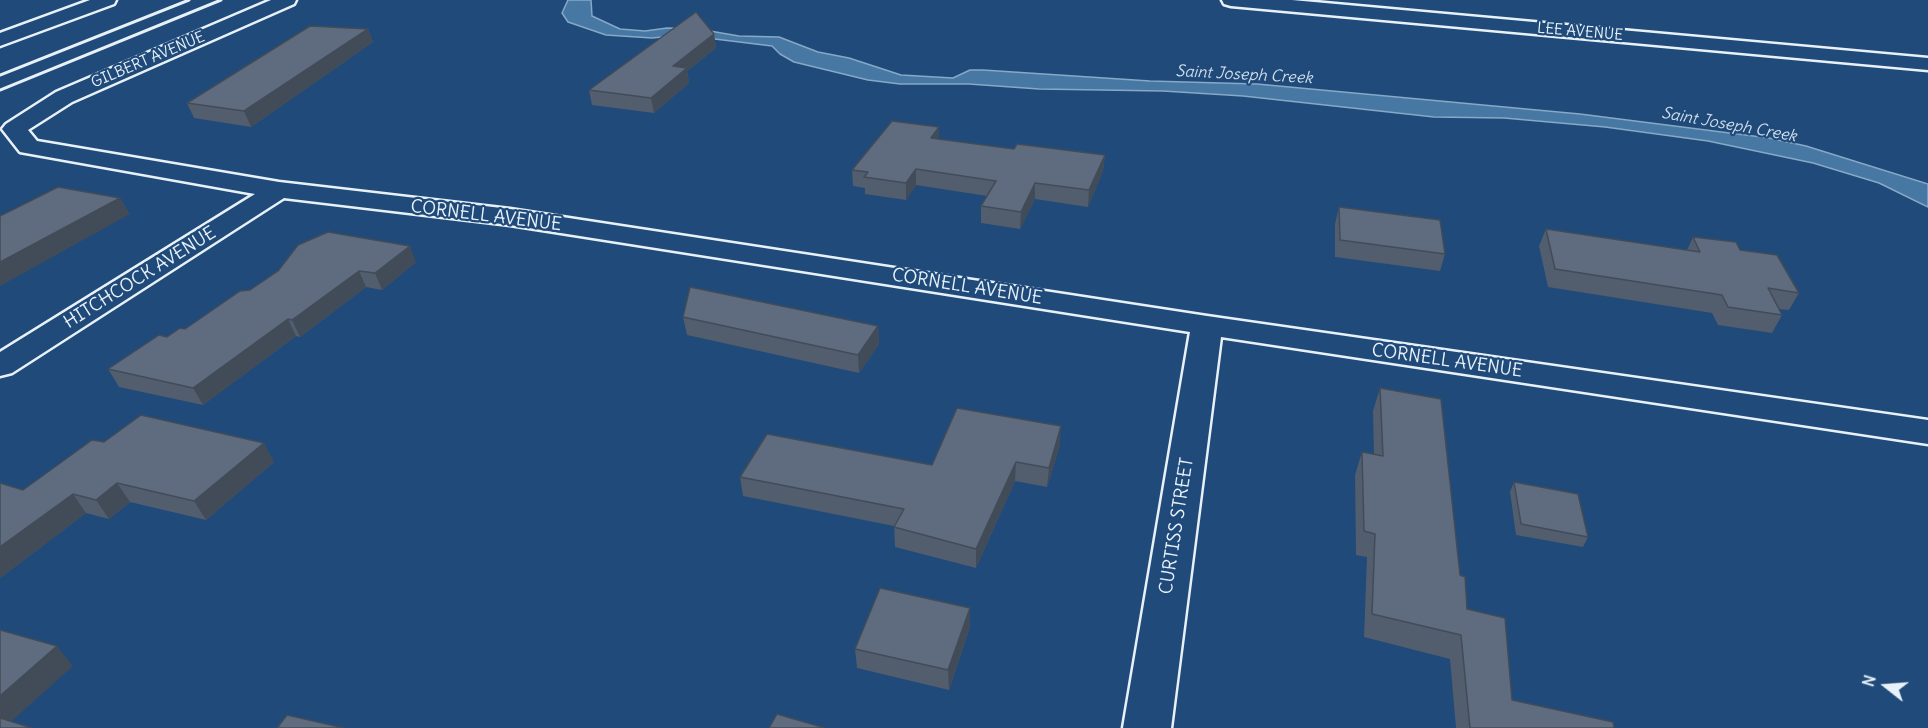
<!DOCTYPE html>
<html>
<head>
<meta charset="utf-8">
<style>
	body { margin:0 }
	#map { position:relative; width:1928px; height:728px; overflow:hidden; background:#1f4a7a; font-family:Delius,sans-serif }
	canvas { display:block }
	.north { position:absolute; left:1856px; top:656px; width:60px; height:60px; -webkit-text-stroke:4px #1f4a7a; paint-order:stroke; rotate:287deg; font-size:16px; font-weight:700; line-height:24px; text-align:center; color:#e8f1f8 }
	.north::after { content:''; display:block; margin:auto; width:21px; height:27px; background:#e8f1f8; clip-path:polygon(50% 0,100% 100%,50% 72%,0 100%) }
</style>
</head>
<body>
<div id="map">
<canvas width="1928" height="728"></canvas>
<div class="north">N</div>
</div>
<script>
const ctx = document.querySelector('canvas').getContext('2d');
ctx.lineJoin = 'round';
function fill(path, color) {
  ctx.fillStyle = color;
  ctx.fill(path, 'evenodd');
}
function shape(rows) {
  const path = new Path2D();
  for (const r of rows) {
    path.moveTo(r[0], r[1]);
    for (let i = 2; i < r.length; i += 2) path.lineTo(r[i], r[i + 1]);
  }
  return path;
}
function stroke(path, color, width, dash) {
  ctx.strokeStyle = color;
  ctx.lineWidth = width;
  ctx.lineCap = dash ? 'butt' : 'round';
  ctx.setLineDash(dash || []);
  ctx.stroke(path);
}
function label(font, color, halo, rows, align = 'center') {
  ctx.font = font + ' Delius,sans-serif';
  ctx.lineWidth = 4.5;
  ctx.setLineDash([]);
  ctx.textBaseline = 'middle';
  ctx.strokeStyle = halo;
  ctx.fillStyle = color;
  for (const [text, x, y, turn = 0] of rows) {
    ctx.save();
    ctx.translate(x, y);
    ctx.rotate((+turn || 0) * Math.PI / 180);
    ctx.textAlign = isNaN(turn) ? turn : align;
    if (halo) ctx.strokeText(text, 0, 0);
    ctx.fillText(text, 0, 0);
    ctx.restore();
  }
}
const water = shape([
	[568,0,591,0,592,16,620,29,645,31,667,28,698,29,739,36,779,37,818,52,849,58,901,75,953,78,970,70,983,70,1150,81,1257,84,1580,114,1769,138,1806,146,1928,184,1928,207,1879,183,1813,163,1708,141,1605,127,1504,118,1434,117,1243,96,1163,91,1039,89,969,84,900,84,868,80,794,62,780,54,772,46,682,35,652,38,606,35,568,22,562,13,568,0]
]);
const minor = shape([
	[90,0,116,0,114,4,0,46,0,33,90,0],
	[271,0,296,0,294,4,72,102,28,130,37,141,279,182,510,209,1207,316,1928,420,1928,444,1221,337,1171,728,1123,728,1190,332,510,225,284,198,12,373,0,376,0,352,255,194,20,152,2,129,6,124,56,92,271,0],
	[1222,0,1292,0,1928,58,1928,70,1231,6,1224,4,1222,0]
]);
const rail = shape([
	[0,75,189,0],
	[0,90,221,0]
]);
const wall = shape([
	[368,29,373,42,251,127,194,118,187,103],
	[714,34,716,48,687,71,689,83,654,113,592,105,589,90],
	[939,140,1014,149,1105,155,1103,171,1088,207,1035,199,1020,229,981,223,981,206,987,196,916,185,906,200,865,194,865,188,853,186,852,170],
	[1339,207,1445,254,1440,271,1335,257,1335,224],
	[1546,229,1687,250,1693,237,1740,250,1799,293,1789,310,1779,309,1782,315,1772,333,1718,325,1712,313,1548,287,1539,246],
	[416,262,382,290,366,287,300,337,296,336,203,405,119,387,108,369,167,337,185,329,250,290,278,271],
	[683,317,878,326,879,344,859,373,687,335],
	[1380,388,1460,575,1467,609,1512,700,1614,728,1456,728,1450,659,1364,637,1367,557,1356,555,1355,475,1362,452,1374,455,1373,411],
	[104,442,274,462,206,520,130,502,109,519,86,513,0,578,0,483,23,490],
	[1060,445,1047,487,1015,481,976,568,895,547,894,526,743,496,740,477,932,465],
	[1514,482,1588,537,1583,547,1516,535,1510,492],
	[970,608,970,627,949,690,857,668,855,649]
]);
const shadedWall = shape([
	[368,29,373,42,251,127,244,111],
	[714,34,716,48,687,71,689,83,654,113,651,98,673,66],
	[939,127,939,143,931,138],
	[1105,155,1103,171,1088,207,1089,190],
	[916,169,916,185,906,200,906,183],
	[1035,183,1035,199,1020,229,1021,212],
	[120,198,130,214,0,286,0,262],
	[410,246,416,262,382,290,375,273],
	[359,271,366,287,300,337,292,320],
	[288,319,296,336,203,405,193,388],
	[878,326,879,344,859,373,858,355],
	[1061,426,1060,445,1047,487,1049,468],
	[264,443,274,462,206,520,194,501],
	[1016,462,1015,481,976,568,976,549],
	[117,483,130,502,109,519,96,500],
	[73,494,86,513,0,578,0,547],
	[970,608,970,627,949,690,948,670],
	[57,646,73,666,4,728,0,728,0,696]
]);
const building = shape([
	[696,12,714,34,673,66,687,68,651,98,589,90,696,12],
	[310,26,368,29,244,111,187,103,310,26],
	[892,121,939,127,931,138,1014,149,1017,144,1105,155,1089,190,1035,183,1021,212,981,206,996,181,916,169,906,183,864,177,868,172,852,170,892,121],
	[58,187,120,198,0,262,0,216,58,187],
	[1339,207,1440,220,1445,254,1340,240,1339,207],
	[1546,229,1700,252,1693,237,1736,242,1740,250,1777,255,1799,293,1768,288,1782,315,1728,307,1722,295,1555,269,1546,229],
	[328,232,410,246,375,273,359,271,292,320,288,319,193,388,108,369,159,335,167,337,180,328,185,329,240,291,250,290,278,271,298,245,328,232],
	[690,287,878,326,858,355,683,317,690,287],
	[1380,388,1441,399,1460,575,1465,577,1467,609,1505,618,1512,700,1613,722,1614,728,1470,728,1461,635,1372,614,1375,534,1364,531,1362,452,1383,456,1380,388],
	[957,408,1061,426,1049,468,1016,462,976,549,894,527,904,509,740,477,767,434,932,465,957,408],
	[141,415,264,443,194,501,117,483,96,500,73,494,0,547,0,483,23,490,92,440,104,442,141,415],
	[1514,482,1578,494,1588,537,1521,524,1514,482],
	[880,588,970,608,948,670,855,649,880,588],
	[0,630,57,646,0,696,0,630],
	[777,714,825,728,769,728,777,714],
	[287,715,344,728,277,728,287,715],
	[0,718,32,728,0,728,0,718]
]);
const farStreetnames = [
	["LEE AVENUE",1580,32,5],
	["GILBERT AVENUE",148,60,-23]
];
const farWaternames = [
	["Saint Joseph Creek",1244,75,3],
	["Saint Joseph Creek",1729,125,10]
];
const streetNames = [
	["CORNELL AVENUE",486,216,7],
	["HITCHCOCK AVENUE",140,278,-32],
	["CORNELL AVENUE",967,287,9],
	["CORNELL AVENUE",1447,361,8],
	["CURTISS STREET",1177,526,-81]
];
fill(water, '#4778a4');
stroke(water, '#87a8c6', 1.5);
stroke(minor, '#e8f1f8', 5);
fill(minor, '#1f4a7a');
stroke(rail, '#e8f1f8', 3);
fill(wall, '#525d6d');
fill(shadedWall, '#424c59');
fill(building, '#5f6c7f');
stroke(building, '#424c59', 1.5);
label('15px', '#e8f1f8', '#1f4a7a', farStreetnames);
label('italic 16px', '#d0dfeb', '#1f4a7a', farWaternames);
label('18px', '#e8f1f8', '#1f4a7a', streetNames);
</script>
</body>
</html>
